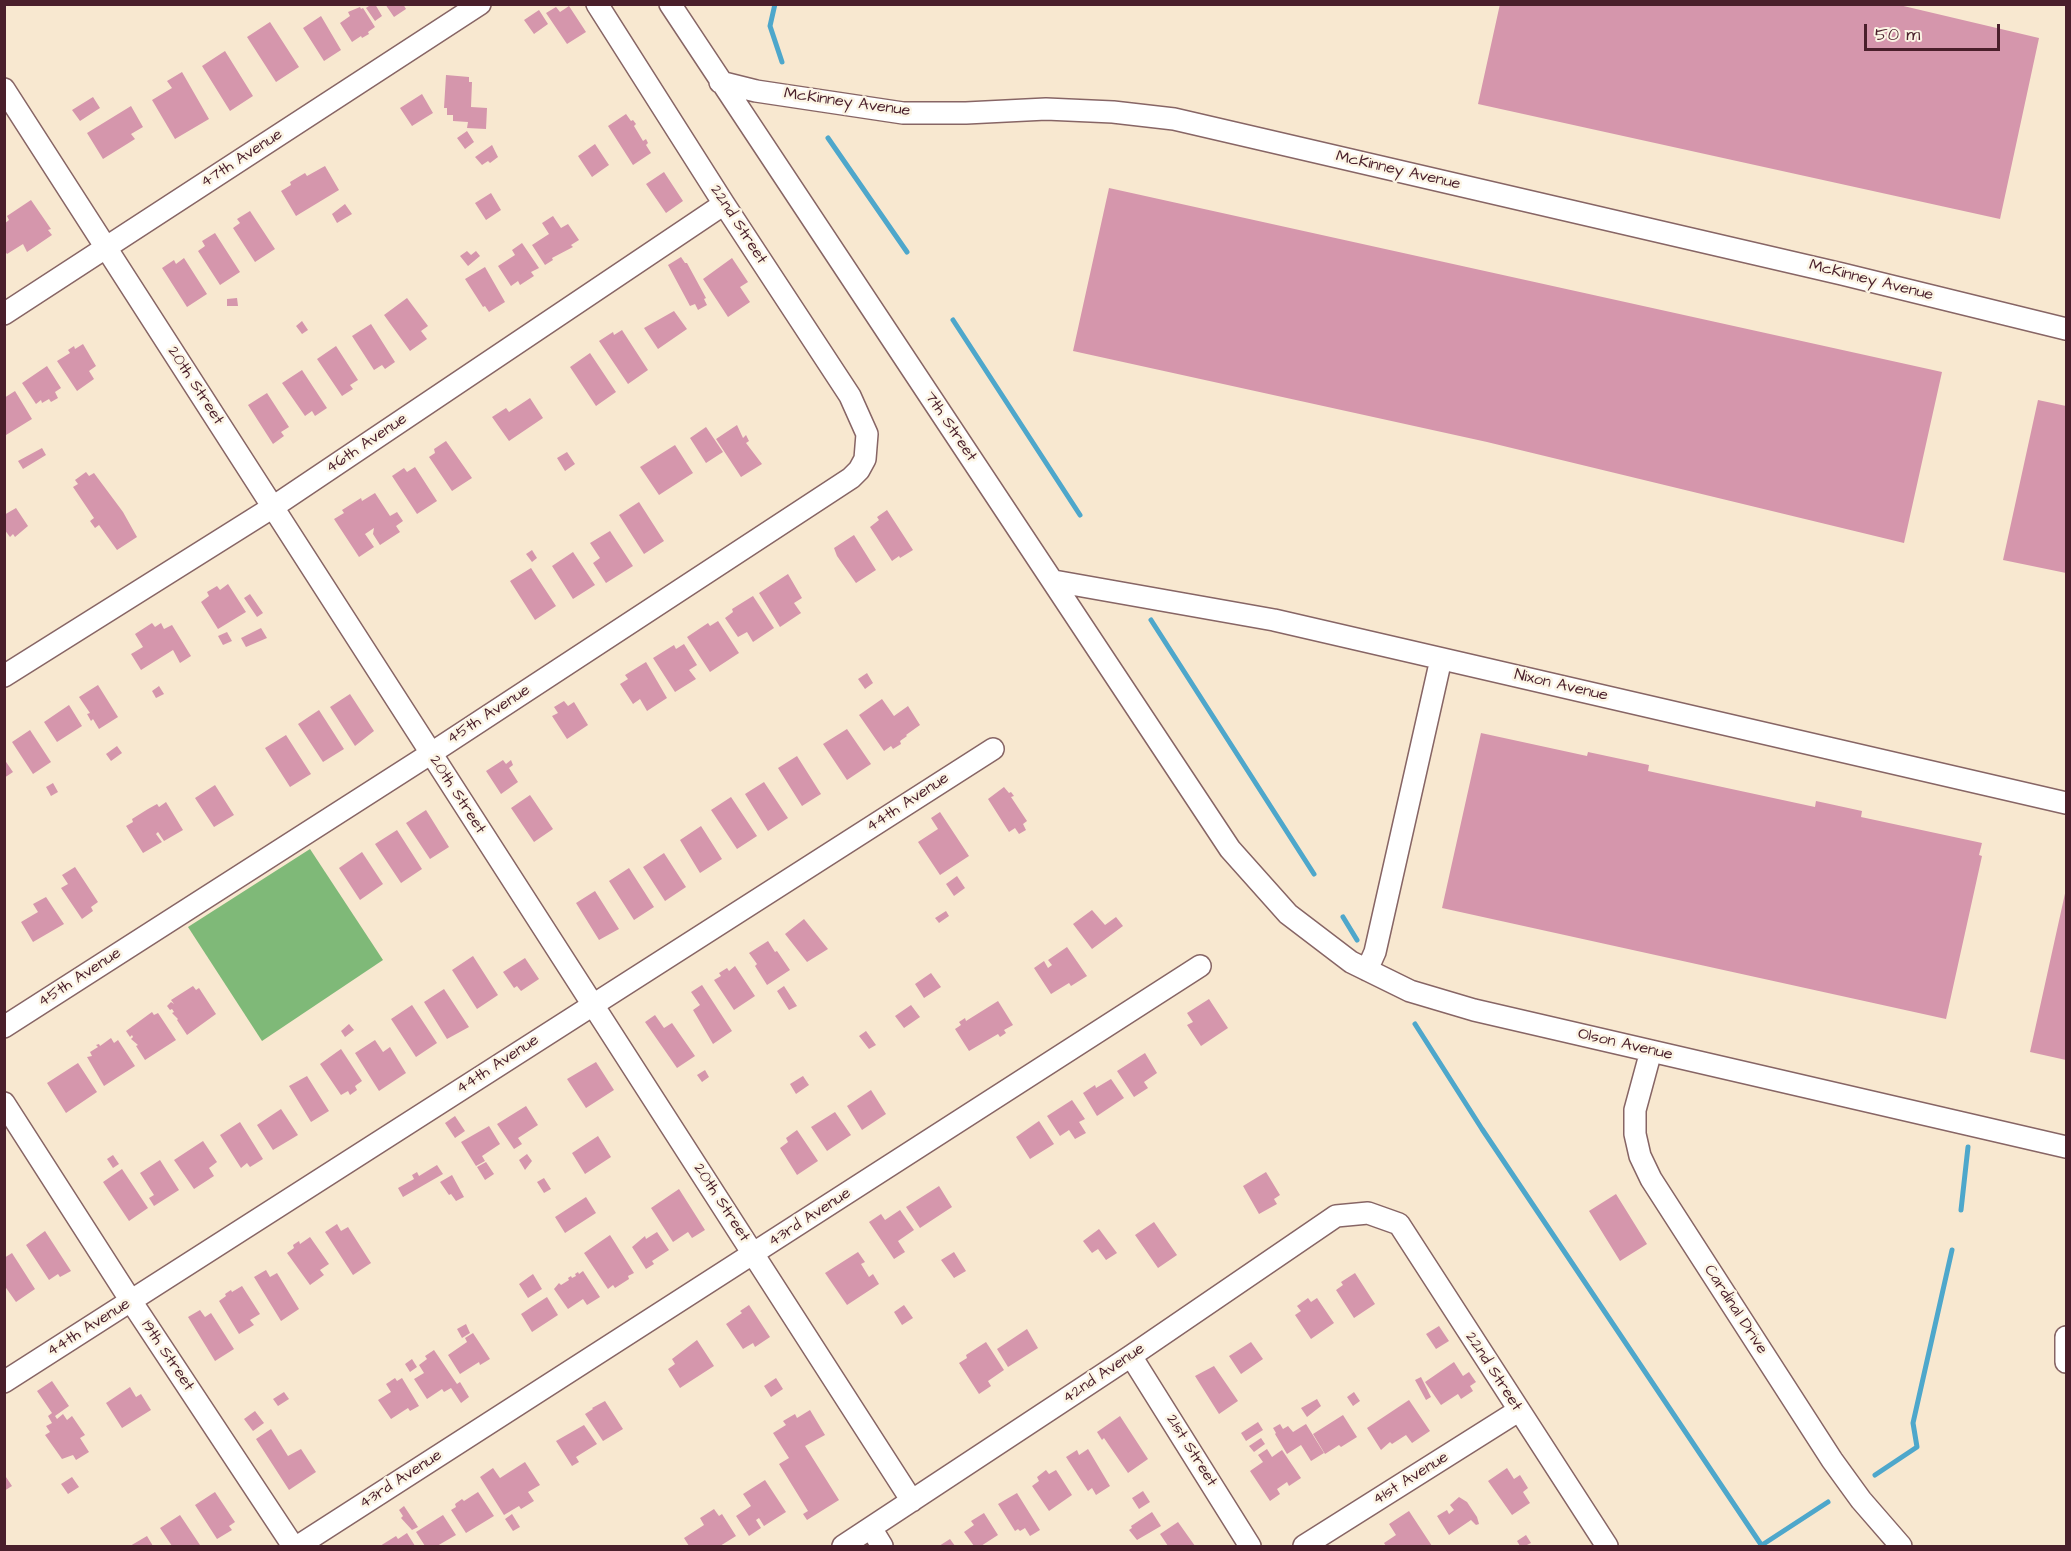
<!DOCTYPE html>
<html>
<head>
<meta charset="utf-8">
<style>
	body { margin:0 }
	#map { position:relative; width:2071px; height:1551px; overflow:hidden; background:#f8e8d0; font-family:"Architects Daughter",sans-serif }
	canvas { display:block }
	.frame { position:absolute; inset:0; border:6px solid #4a1f2b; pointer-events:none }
	.scale { position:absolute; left:1864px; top:24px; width:136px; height:27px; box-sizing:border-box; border:3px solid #4a1f2b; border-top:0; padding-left:8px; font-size:18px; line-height:21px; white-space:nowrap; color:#4a1f2b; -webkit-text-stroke:4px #fcf5e5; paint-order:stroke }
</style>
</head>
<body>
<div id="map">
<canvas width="2071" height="1551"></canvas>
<div class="frame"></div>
<div class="scale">50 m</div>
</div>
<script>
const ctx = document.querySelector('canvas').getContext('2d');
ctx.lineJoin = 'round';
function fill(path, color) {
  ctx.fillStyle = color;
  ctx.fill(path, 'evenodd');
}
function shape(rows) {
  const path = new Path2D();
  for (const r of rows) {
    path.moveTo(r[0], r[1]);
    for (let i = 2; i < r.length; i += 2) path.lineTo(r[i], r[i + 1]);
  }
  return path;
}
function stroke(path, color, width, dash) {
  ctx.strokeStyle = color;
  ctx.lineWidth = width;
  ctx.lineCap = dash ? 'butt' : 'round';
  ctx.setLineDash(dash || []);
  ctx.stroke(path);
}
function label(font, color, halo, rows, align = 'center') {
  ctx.font = font + ' "Architects Daughter",sans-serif';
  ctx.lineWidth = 5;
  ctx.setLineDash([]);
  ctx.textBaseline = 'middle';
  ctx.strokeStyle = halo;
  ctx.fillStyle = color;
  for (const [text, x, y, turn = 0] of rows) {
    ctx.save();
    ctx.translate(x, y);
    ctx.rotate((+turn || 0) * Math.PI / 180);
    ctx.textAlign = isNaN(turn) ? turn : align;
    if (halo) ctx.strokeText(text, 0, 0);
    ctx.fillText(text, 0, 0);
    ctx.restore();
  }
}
const forest = shape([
	[310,849,383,960,262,1041,188,927]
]);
const stream = shape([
	[775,4,770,26,782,62],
	[828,138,907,252],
	[953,320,1080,515],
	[1151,620,1314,874],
	[1343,917,1357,940],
	[1415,1024,1482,1129,1762,1546],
	[1961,1210,1968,1147],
	[1875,1475,1917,1447,1913,1423,1952,1250],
	[1762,1545,1828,1502]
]);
const building = shape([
	[372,4,375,4,382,16,375,21,366,8],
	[385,4,403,4,406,9,394,17],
	[1500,4,1895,4,2039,38,2000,219,1478,104],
	[569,6,586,32,567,44,546,13,556,7,560,12],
	[360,7,361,9,363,8,375,27,368,32,369,34,362,38,361,36,352,42,340,23,350,16,348,12],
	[539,10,548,24,534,34,524,20],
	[321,16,341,50,324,61,303,28],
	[270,22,299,67,276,82,247,37],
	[225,51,253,96,230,111,202,66],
	[182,72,209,119,175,139,152,100,172,88,167,81],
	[446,75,469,77,469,82,472,82,471,107,487,108,486,129,467,128,468,122,453,121,453,115,447,115,447,108,444,108],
	[422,94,433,113,412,126,400,108],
	[93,97,100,108,80,121,72,110],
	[131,106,143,127,131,134,135,139,103,159,87,133],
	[626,114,631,121,633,120,636,124,634,126,643,141,646,139,648,143,646,145,651,153,633,165,608,126],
	[467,131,474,142,465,149,457,138],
	[595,144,609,165,592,177,578,156],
	[492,145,498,157,490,163,488,161,482,165,475,157],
	[325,166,339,190,296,216,281,191,291,185,290,182,305,173,307,176],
	[664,172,683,201,666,213,646,184],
	[1109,188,1942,372,1904,543,1487,442,1073,351],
	[491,193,501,210,486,220,475,203],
	[31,200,51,229,48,230,52,235,27,252,23,244,7,254,4,250,4,224,9,220,7,216],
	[345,204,352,214,337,223,332,214],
	[250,211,275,249,255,262,233,228,240,223,237,219],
	[553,216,561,228,568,224,579,240,571,245,573,247,552,258,553,260,545,265,532,245,549,234,542,223],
	[215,233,240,272,220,285,198,251,205,246,202,241],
	[522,243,539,268,531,272,534,276,520,285,518,281,511,286,498,266,515,255,512,250],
	[467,251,471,255,476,251,480,256,468,266,460,256],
	[681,257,685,263,687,263,706,298,704,299,707,305,698,310,695,304,690,306,668,265],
	[184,258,207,294,187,307,162,268,174,260,176,264],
	[732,258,748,282,740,287,750,302,728,317,703,279],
	[485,267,505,302,489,312,485,306,483,307,465,279],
	[237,298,238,306,227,306,227,299],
	[407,298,428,326,421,331,427,339,410,351,384,315],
	[674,311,687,329,658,349,644,328],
	[302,321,308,330,302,334,296,326],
	[371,324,395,362,385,369,382,365,374,370,352,336],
	[622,330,648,370,628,384,599,341,613,332,614,335],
	[83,344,96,366,89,371,94,379,77,391,57,361,70,353,68,350,74,346,75,349],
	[336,346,358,380,350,385,353,389,342,396,317,359],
	[590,353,616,392,596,406,570,367],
	[47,366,61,388,55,392,58,398,51,402,49,399,42,403,41,400,36,404,22,383],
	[302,370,327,408,315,416,312,411,305,416,282,383],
	[15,391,32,419,6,435,4,432,4,398],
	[267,393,289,427,281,432,284,436,273,444,248,405],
	[530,398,543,418,509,441,492,417,506,408,509,412],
	[2038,400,2066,406,2066,573,2003,560],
	[737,425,743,438,746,435,749,441,746,443,762,464,741,477,716,439],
	[706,427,723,452,706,463,690,438],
	[446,441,472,478,452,491,429,457,435,453,434,449],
	[675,445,693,473,659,495,640,467],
	[42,448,46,455,23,469,18,461],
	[567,452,575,464,565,471,557,458],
	[415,467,437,501,417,514,392,476,404,468,407,472],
	[86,472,89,476,94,473,123,512,137,537,117,550,99,525,95,528,90,521,94,518,73,487,78,484,75,480],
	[375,493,390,516,397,512,403,521,396,526,400,532,380,545,373,534,374,528,365,534,374,547,359,557,334,519,344,513,342,510,361,498,362,501],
	[639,502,664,541,644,554,619,515],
	[16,508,28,526,15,537,13,534,10,537,4,529,4,515],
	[887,510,913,550,900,558,899,556,892,561,870,527,879,520,877,517],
	[610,531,633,566,606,583,593,563,600,558,590,543],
	[854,535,876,570,856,583,837,556,834,548],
	[532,550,537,558,532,562,526,554],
	[573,552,595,585,573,599,552,566],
	[531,568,556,606,535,620,510,581],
	[788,574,802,598,794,603,801,613,780,627,759,593],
	[228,584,246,612,218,629,201,602,209,596,207,592,217,586,220,590],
	[250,594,263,613,257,617,244,598],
	[753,596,774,628,753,642,747,632,738,637,725,618,733,612,732,609],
	[718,621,739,653,710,672,687,637,708,623,710,626],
	[152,623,155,627,161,623,164,629,172,625,191,656,180,663,173,650,141,670,131,654,143,647,135,634],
	[261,628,267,638,246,647,241,638],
	[227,632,232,641,223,645,218,636],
	[684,644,697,665,689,670,696,679,675,692,653,658,674,645,676,649],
	[646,662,667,698,647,711,640,699,633,704,620,684,628,679,625,675],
	[867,673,873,683,865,689,858,679],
	[98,685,118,717,99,729,93,719,91,721,87,714,90,713,79,697],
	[159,686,164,694,156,698,152,691],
	[350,694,374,731,355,746,330,707],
	[882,699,894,716,908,706,920,725,906,735,907,736,900,741,901,744,893,749,891,746,884,751,859,715],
	[564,701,568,706,574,702,588,725,567,739,552,716,558,713,554,707],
	[69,705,82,726,57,742,44,722],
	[319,710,344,749,323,762,298,724],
	[847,729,871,764,847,780,823,744],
	[30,730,51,762,33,774,12,742],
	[1481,733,1587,756,1588,752,1649,765,1648,771,1815,807,1816,801,1862,811,1861,817,1982,843,1979,855,1982,856,1946,1019,1442,908],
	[286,735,311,774,290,787,265,748],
	[117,746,122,753,111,761,106,754],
	[797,756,821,794,802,806,778,768],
	[4,759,13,772,4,778],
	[503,760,506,764,511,760,513,765,509,768,518,782,501,794,486,771],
	[764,782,788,818,768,831,745,794],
	[53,783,58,792,51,796,46,787],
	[215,785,234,815,214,827,195,798],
	[1004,787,1009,793,1011,792,1014,796,1011,797,1027,821,1023,824,1026,830,1019,834,1015,828,1009,832,988,799],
	[530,795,553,829,534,842,511,808],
	[731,797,757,836,737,849,711,810],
	[166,802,183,830,164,841,158,832,156,834,162,842,143,853,126,826,133,822,132,819,148,809,157,804,159,807],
	[426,810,449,847,430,859,406,823],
	[940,812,969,856,940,875,918,842,938,829,931,818],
	[701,826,722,859,700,873,680,840],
	[397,830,422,869,401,883,375,844],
	[362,852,383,884,360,900,339,868],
	[664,853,686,887,665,901,643,867],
	[75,867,98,902,91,907,93,911,82,919,61,888,68,884,62,875],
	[629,868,654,907,634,920,609,881],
	[957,876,965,888,954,896,946,884],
	[2066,889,2066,1060,2030,1052],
	[595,891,619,929,599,940,576,903],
	[46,897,64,924,33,942,21,922,38,912,33,904],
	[1092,910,1105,925,1116,917,1123,926,1092,949,1073,924],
	[946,911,949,916,939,923,935,918],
	[804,919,828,949,807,962,785,934],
	[768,941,775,952,777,951,790,970,767,985,755,966,757,964,749,953],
	[1067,947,1087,976,1071,986,1069,983,1051,994,1034,968,1044,961,1048,968,1052,965,1048,960],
	[473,956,498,995,477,1009,452,970],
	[525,958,539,979,521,991,517,986,514,988,503,972],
	[735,966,755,996,734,1010,714,980,721,976,719,973,727,968,729,971],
	[931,973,941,987,924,998,915,984],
	[702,985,732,1031,713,1044,693,1010,700,1005,691,992],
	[193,986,196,990,199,988,216,1014,187,1035,177,1020,178,1019,172,1013,174,1012,172,1009,170,1010,167,1006,171,1002,174,1004,171,1000],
	[784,986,797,1006,789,1010,777,991],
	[444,989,469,1027,447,1039,424,1002],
	[1209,999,1228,1028,1201,1046,1187,1025,1193,1022,1187,1013],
	[998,1001,1013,1025,1004,1030,1006,1033,1000,1037,998,1034,969,1051,955,1029,961,1025,959,1022,965,1018,966,1021],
	[412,1005,437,1043,416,1057,391,1019],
	[911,1005,920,1017,904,1028,895,1016],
	[152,1012,154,1015,158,1013,176,1040,145,1060,136,1046,138,1045,131,1039,133,1037,132,1035,130,1037,126,1031],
	[655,1015,664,1028,672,1023,695,1056,677,1068,645,1022],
	[349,1024,354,1030,345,1037,341,1031],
	[866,1031,876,1045,869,1049,859,1036],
	[111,1038,114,1043,118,1040,135,1066,104,1086,87,1057,92,1056,90,1052,98,1047,96,1045,99,1044,100,1046],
	[375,1040,383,1052,390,1047,406,1073,379,1091,355,1053],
	[341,1049,362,1081,355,1086,357,1090,350,1095,348,1091,341,1095,320,1064],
	[1145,1053,1157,1073,1144,1082,1148,1088,1134,1097,1117,1071],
	[596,1062,614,1090,586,1108,567,1079],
	[78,1063,97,1092,66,1113,47,1083],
	[705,1070,709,1077,702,1082,697,1075],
	[307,1076,329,1111,311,1122,289,1086],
	[803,1076,809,1085,796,1094,790,1084],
	[1111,1079,1124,1098,1097,1116,1083,1093,1095,1085,1096,1088],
	[871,1090,886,1114,862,1130,847,1106],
	[1072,1100,1085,1119,1079,1122,1086,1133,1075,1139,1069,1130,1060,1136,1047,1116],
	[526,1106,538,1125,518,1138,522,1144,514,1149,497,1124],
	[281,1109,298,1135,273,1150,257,1125],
	[835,1112,851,1135,827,1151,811,1127],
	[455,1116,465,1131,455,1138,445,1123],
	[1039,1121,1054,1144,1030,1159,1016,1137],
	[240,1122,263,1159,250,1167,247,1163,241,1168,220,1135],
	[489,1126,500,1144,482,1156,485,1161,476,1166,461,1142],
	[797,1130,818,1161,797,1175,780,1148,788,1142,786,1138],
	[598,1136,611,1157,585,1174,572,1153],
	[203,1141,217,1162,209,1168,214,1176,194,1189,174,1160],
	[527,1154,532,1161,525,1170,519,1160],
	[113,1155,119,1164,113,1168,107,1159],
	[160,1160,179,1190,154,1206,149,1198,154,1195,140,1173],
	[486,1162,494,1174,485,1180,477,1167],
	[437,1165,443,1174,403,1197,398,1188,414,1179,412,1175,417,1172,419,1176],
	[122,1169,148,1208,129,1221,103,1182],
	[1266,1172,1280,1195,1274,1199,1277,1204,1259,1214,1243,1186],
	[452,1175,464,1197,456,1201,451,1194,449,1195,440,1182],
	[544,1178,551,1189,544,1193,537,1182],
	[939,1186,952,1207,920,1228,906,1207],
	[679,1189,705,1230,692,1238,688,1232,673,1242,651,1208],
	[1616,1194,1647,1244,1620,1261,1589,1211],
	[586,1197,596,1213,565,1233,555,1217],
	[900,1210,914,1230,898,1241,905,1252,894,1259,869,1222,881,1214,885,1220],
	[1154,1222,1177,1255,1158,1268,1135,1235],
	[337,1224,341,1231,348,1227,371,1263,353,1275,325,1232],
	[1099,1229,1117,1253,1106,1260,1098,1249,1092,1253,1083,1241],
	[45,1231,71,1271,60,1277,58,1274,49,1280,26,1245],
	[657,1232,669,1250,652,1261,654,1264,646,1269,632,1247,645,1236,646,1239],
	[610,1235,634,1273,628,1276,629,1279,615,1288,613,1285,608,1289,584,1253],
	[310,1237,329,1264,320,1270,324,1275,310,1285,287,1253,294,1248,293,1245,299,1241,300,1244],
	[858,1252,865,1262,861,1264,869,1277,873,1274,879,1284,847,1305,825,1273],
	[954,1252,966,1271,954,1278,941,1260],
	[12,1253,35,1289,16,1302,4,1285,4,1258],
	[266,1270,270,1277,277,1273,299,1309,281,1321,254,1277],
	[583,1271,600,1297,587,1305,583,1299,568,1309,554,1289,559,1283,561,1285,569,1280,568,1278,571,1276,572,1278,576,1276,575,1274,578,1272,579,1274],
	[1355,1273,1375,1304,1354,1318,1336,1290,1343,1285,1341,1282],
	[533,1274,542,1289,528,1298,519,1284],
	[242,1286,260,1314,250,1320,254,1325,239,1334,219,1301,226,1296,225,1294,231,1290,232,1292],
	[547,1297,558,1315,532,1332,521,1314],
	[1308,1298,1311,1302,1317,1298,1334,1323,1311,1339,1295,1315,1301,1311,1297,1306],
	[749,1305,770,1337,755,1347,753,1343,743,1349,726,1324,742,1313,740,1311],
	[904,1305,913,1318,902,1325,894,1312],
	[200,1310,205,1317,211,1313,234,1349,215,1361,188,1317],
	[466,1324,470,1333,462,1338,457,1329],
	[1439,1326,1449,1341,1436,1349,1426,1334],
	[1027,1329,1038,1348,1008,1367,997,1349],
	[473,1333,490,1359,480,1365,479,1362,460,1374,448,1355,467,1342,465,1338],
	[697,1340,714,1366,680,1388,668,1369,675,1364,672,1359],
	[986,1342,1004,1370,988,1381,991,1386,979,1394,959,1363,967,1358,966,1355],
	[1251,1342,1263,1359,1241,1374,1229,1356],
	[434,1350,457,1384,460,1382,469,1397,461,1403,451,1388,444,1392,442,1389,427,1399,414,1379,424,1373,419,1365,427,1359,425,1356],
	[412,1359,417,1367,410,1372,405,1364],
	[1454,1362,1463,1376,1469,1372,1476,1382,1470,1386,1473,1391,1461,1399,1458,1394,1441,1405,1425,1382],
	[1214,1366,1238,1401,1219,1414,1195,1376],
	[1421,1377,1431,1397,1426,1400,1415,1380],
	[395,1378,397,1381,402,1378,419,1406,410,1411,408,1408,391,1419,378,1400,391,1392,386,1384],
	[776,1378,783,1389,771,1397,764,1386],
	[52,1381,69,1406,55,1416,57,1419,63,1414,67,1420,72,1416,85,1435,80,1438,89,1452,76,1460,73,1455,62,1459,45,1435,50,1432,46,1426,52,1423,48,1416,52,1413,37,1391],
	[130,1387,136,1397,141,1394,151,1410,122,1428,106,1403],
	[284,1392,289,1399,278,1406,273,1399],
	[1354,1392,1360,1401,1353,1406,1347,1397],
	[1317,1399,1321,1406,1307,1417,1301,1408],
	[1409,1400,1430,1431,1412,1443,1406,1435,1392,1444,1390,1442,1381,1450,1367,1428],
	[605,1401,623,1429,603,1441,585,1414,593,1409,592,1408],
	[810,1410,825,1435,805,1446,839,1500,807,1520,803,1514,808,1511,779,1464,789,1458,773,1433,786,1425,783,1421,795,1414,797,1418],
	[255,1411,264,1423,253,1431,244,1419],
	[1343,1415,1357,1437,1341,1447,1339,1445,1325,1454,1313,1434],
	[1120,1416,1148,1459,1128,1473,1104,1438,1102,1440,1097,1432],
	[1258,1422,1263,1430,1246,1441,1241,1433],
	[1280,1424,1283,1429,1288,1426,1293,1432,1306,1424,1324,1453,1311,1461,1301,1445,1287,1454,1275,1434,1276,1433,1273,1428],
	[584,1425,597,1444,576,1457,579,1462,572,1466,556,1441],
	[271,1429,288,1456,301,1449,316,1472,289,1490,256,1439],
	[1261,1438,1265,1444,1254,1452,1249,1446],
	[1088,1449,1110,1486,1096,1495,1092,1488,1088,1491,1066,1457,1077,1450,1079,1455],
	[1267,1449,1272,1457,1282,1450,1301,1478,1289,1486,1287,1482,1277,1489,1280,1494,1270,1501,1250,1471,1263,1462,1258,1455],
	[525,1462,540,1485,528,1492,534,1501,521,1509,519,1506,504,1515,480,1477,493,1468,500,1478],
	[1507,1468,1514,1479,1520,1475,1528,1488,1523,1492,1530,1503,1512,1515,1488,1481],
	[1046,1470,1049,1474,1056,1470,1072,1495,1049,1511,1032,1486,1039,1481,1037,1477],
	[4,1474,12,1486,4,1491],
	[72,1477,79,1487,68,1494,61,1484],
	[765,1480,786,1512,764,1526,759,1518,756,1520,761,1528,749,1536,736,1516,751,1506,743,1494],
	[1143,1491,1150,1502,1139,1509,1132,1498],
	[215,1492,235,1522,229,1526,232,1530,217,1539,195,1505],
	[478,1492,494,1516,466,1533,451,1510,456,1507,455,1504,462,1499,464,1501],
	[1017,1493,1040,1530,1030,1536,1025,1528,1020,1531,1018,1529,1015,1531,998,1504],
	[1459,1497,1467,1502,1477,1517,1479,1524,1476,1525,1471,1520,1449,1535,1437,1516,1447,1510,1449,1514,1454,1510,1450,1505],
	[404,1506,418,1527,412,1530,401,1518,403,1516,399,1510],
	[714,1509,719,1516,722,1514,736,1536,720,1546,689,1546,684,1538,704,1525,700,1518],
	[1409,1511,1432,1546,1386,1546,1384,1543,1396,1535,1389,1524],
	[1152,1512,1161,1526,1137,1540,1129,1530,1132,1528,1131,1526],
	[984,1513,998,1535,981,1546,974,1546,964,1532,974,1525,971,1521],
	[512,1514,520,1527,513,1531,505,1519],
	[180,1515,200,1545,198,1546,172,1546,160,1528],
	[443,1515,456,1535,437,1546,425,1546,416,1532],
	[1178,1522,1195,1546,1168,1546,1160,1534],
	[407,1533,415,1546,380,1546,396,1536,398,1539],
	[1526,1535,1531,1543,1525,1546,1520,1546,1517,1541],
	[147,1536,153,1546,130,1546],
	[950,1539,955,1546,939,1546]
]);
const minor = shape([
	[670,4,1230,849,1288,914,1351,962,1410,991,1474,1010,2066,1147],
	[720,82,756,91,903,113,966,113,1046,109,1113,112,1174,119,1842,274,2066,329],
	[4,89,912,1501],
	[4,314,480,4],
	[1054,581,1274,620,2066,803],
	[4,676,273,507,724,204],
	[1367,970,1375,952,1441,659],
	[4,1027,430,754,851,478,859,470,865,459,867,434,850,396,724,204,597,4],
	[1651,1051,1635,1110,1635,1134,1640,1156,1651,1179,1832,1460,1861,1500,1901,1546],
	[4,1103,131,1301,293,1546],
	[2066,1337,2066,1362],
	[1131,1356,1250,1546],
	[4,1382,993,749],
	[871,1528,882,1546],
	[298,1546,1200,966],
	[843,1546,1131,1356,1336,1216,1368,1213,1399,1224,1607,1546],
	[1304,1546,1518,1411]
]);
const streetNames = [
	["McKinney Avenue",847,103,8],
	["47th Avenue",242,159,-33],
	["McKinney Avenue",1398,171,13],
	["22nd Street",738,225,57],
	["McKinney Avenue",1871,281,14],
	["20th Street",195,386,57],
	["7th Street",950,427,56],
	["46th Avenue",367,444,-34],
	["Nixon Avenue",1561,686,13],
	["45th Avenue",489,715,-33],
	["20th Street",457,795,57],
	["44th Avenue",908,803,-33],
	["45th Avenue",80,978,-33],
	["Olson Avenue",1625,1045,13],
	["44th Avenue",498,1065,-33],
	["20th Street",721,1203,57],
	["43rd Avenue",810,1218,-33],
	["Cardinal Drive",1735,1310,57],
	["44th Avenue",89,1328,-32],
	["19th Street",167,1356,56],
	["22nd Street",1493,1372,57],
	["42nd Avenue",1104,1374,-34],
	["21st Street",1191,1451,58],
	["41st Avenue",1411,1479,-32],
	["43rd Avenue",401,1480,-33]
];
fill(forest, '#7fb978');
stroke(stream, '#4ea7cb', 5);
fill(building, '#d596ac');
stroke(minor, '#876565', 24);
stroke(minor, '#fff', 21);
label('16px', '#4a1f2b', '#fcf5e5', streetNames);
</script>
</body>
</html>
